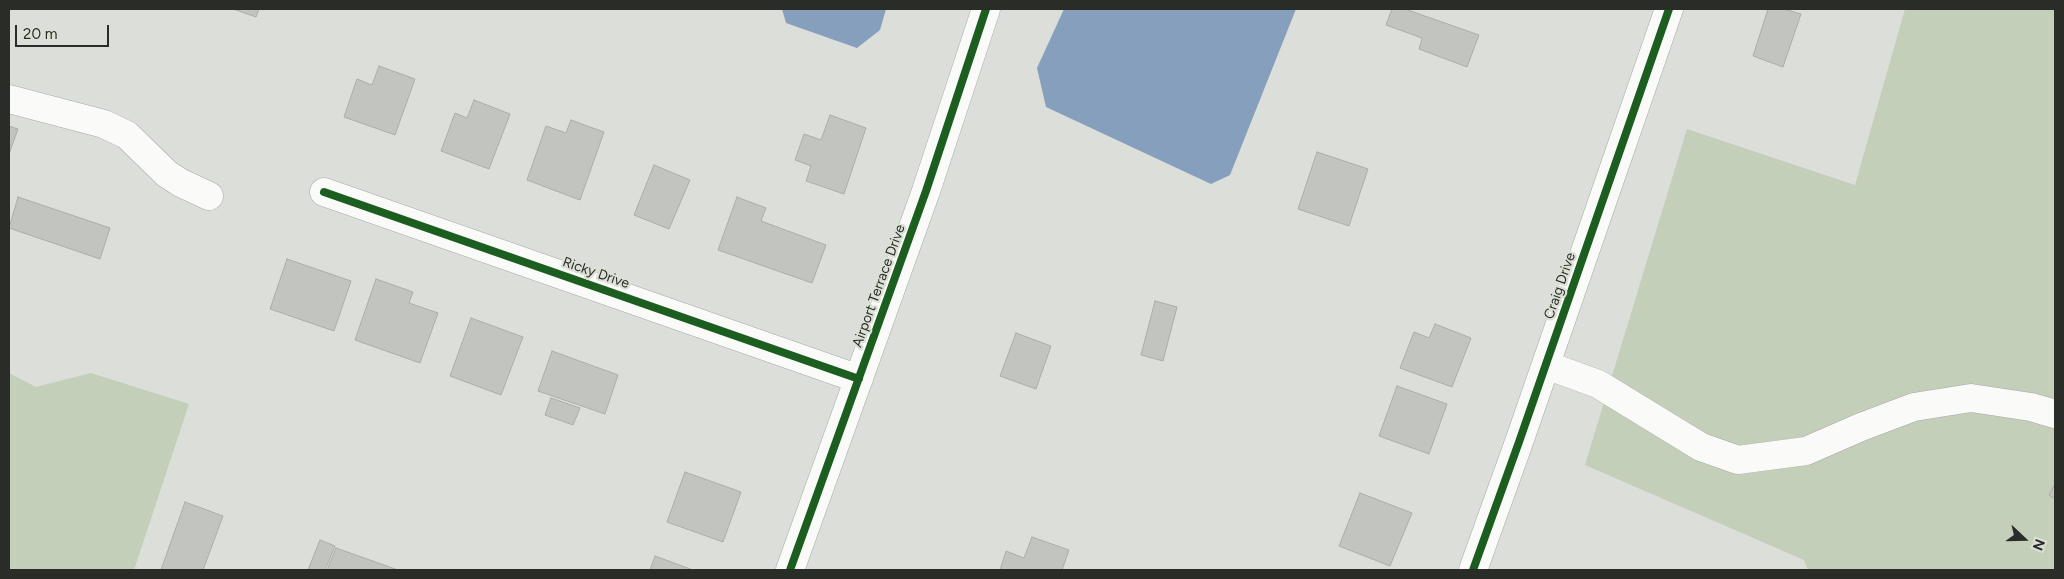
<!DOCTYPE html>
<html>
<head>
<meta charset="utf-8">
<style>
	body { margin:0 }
	#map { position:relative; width:2064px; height:579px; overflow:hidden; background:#dbded9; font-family:Figtree,sans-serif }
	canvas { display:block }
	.frame { position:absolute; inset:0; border:10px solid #2a2c28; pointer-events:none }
	.north { position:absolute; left:1999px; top:514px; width:50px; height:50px; -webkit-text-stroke:4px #dbe1d6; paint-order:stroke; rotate:111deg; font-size:14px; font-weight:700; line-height:20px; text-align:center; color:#2a2c28 }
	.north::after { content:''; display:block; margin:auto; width:18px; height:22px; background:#2a2c28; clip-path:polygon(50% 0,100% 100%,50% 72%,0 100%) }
	.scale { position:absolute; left:15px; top:25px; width:94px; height:22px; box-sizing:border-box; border:2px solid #2a2c28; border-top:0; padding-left:6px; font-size:15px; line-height:18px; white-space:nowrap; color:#2a2c28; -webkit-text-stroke:4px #dbe1d6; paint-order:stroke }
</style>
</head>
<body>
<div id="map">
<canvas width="2064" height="579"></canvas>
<div class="frame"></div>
<div class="north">N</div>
<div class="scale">20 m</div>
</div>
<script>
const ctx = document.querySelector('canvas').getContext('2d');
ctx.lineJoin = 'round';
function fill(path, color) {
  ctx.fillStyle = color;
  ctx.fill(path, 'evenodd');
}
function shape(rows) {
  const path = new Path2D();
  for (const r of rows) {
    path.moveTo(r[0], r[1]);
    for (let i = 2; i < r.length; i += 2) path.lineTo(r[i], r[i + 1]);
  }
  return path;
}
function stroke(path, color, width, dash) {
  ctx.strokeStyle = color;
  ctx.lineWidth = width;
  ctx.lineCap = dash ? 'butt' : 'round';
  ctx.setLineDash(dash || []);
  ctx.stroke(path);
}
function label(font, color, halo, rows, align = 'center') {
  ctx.font = font + ' Figtree,sans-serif';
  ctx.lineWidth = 4.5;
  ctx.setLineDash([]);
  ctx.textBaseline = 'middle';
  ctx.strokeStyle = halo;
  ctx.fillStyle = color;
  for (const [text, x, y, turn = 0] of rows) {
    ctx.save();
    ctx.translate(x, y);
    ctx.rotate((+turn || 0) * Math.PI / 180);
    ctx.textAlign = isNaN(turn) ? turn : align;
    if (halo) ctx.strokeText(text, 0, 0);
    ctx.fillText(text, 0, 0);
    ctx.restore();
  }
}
const green = shape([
	[1905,9,2055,9,2055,570,1808,570,1804,560,1585,465,1687,129,1855,185],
	[9,373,36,387,91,373,189,404,134,570,9,570]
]);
const water = shape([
	[782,9,886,9,880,30,857,48,786,23],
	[1064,9,1296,9,1230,175,1211,184,1046,107,1037,68]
]);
const building = shape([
	[233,9,259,9,256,17,233,9],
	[1392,9,1405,9,1479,35,1467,67,1419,49,1422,38,1386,25,1392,9],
	[1768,9,1784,9,1801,14,1783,67,1753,56,1768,9],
	[379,66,415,79,395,135,344,117,357,79,372,85,379,66],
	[474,100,510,114,489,169,441,151,455,113,467,118,474,100],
	[830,115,866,128,844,194,806,181,811,166,795,160,804,134,821,140,830,115],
	[571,120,604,132,580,200,527,180,546,126,566,133,571,120],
	[9,126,18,129,9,154,9,126],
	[1317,152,1368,169,1349,226,1298,209,1317,152],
	[654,165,690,180,669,229,634,215,654,165],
	[18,197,110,228,100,259,9,228,18,197],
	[737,197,766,208,761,221,826,245,812,283,718,250,737,197],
	[287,259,351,281,334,331,270,309,287,259],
	[376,279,413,292,409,303,438,313,420,363,355,340,376,279],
	[1155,301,1177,307,1163,361,1141,355,1155,301],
	[471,318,523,337,501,395,450,376,471,318],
	[1435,324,1471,338,1452,387,1400,368,1414,332,1429,338,1435,324],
	[1016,333,1051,346,1036,389,1000,376,1016,333],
	[552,351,618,375,605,414,538,391,552,351],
	[1397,386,1447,404,1429,454,1379,436,1397,386],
	[551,398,580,408,573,425,545,415,551,398],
	[685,472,741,492,723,542,667,522,685,472],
	[2055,484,2055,499,2049,495,2055,484],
	[1360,493,1412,513,1390,566,1339,546,1360,493],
	[185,502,223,516,203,570,161,570,185,502],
	[1032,537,1069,550,1062,570,1000,570,1006,551,1024,558,1032,537],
	[320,540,335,546,325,570,308,570,320,540],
	[336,548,398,570,327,570,336,548],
	[655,556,693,570,650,570,655,556]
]);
const minor = shape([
	[9,99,104,124,127,135,167,174,181,183,209,196],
	[324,192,859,379],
	[1546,365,1598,384,1701,447,1738,460,1806,451,1861,427,1914,407,1971,398,2031,407,2055,414],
	[790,570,926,191,986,9],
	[1473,570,1519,442,1669,9]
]);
const cycleway = shape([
	[324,192,859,379],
	[790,570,926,191,986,9],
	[1473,570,1519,442,1669,9]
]);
const streetNames = [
	["Ricky Drive",596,273,19],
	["Airport Terrace Drive",879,286,-70],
	["Craig Drive",1560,286,-71]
];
fill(green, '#c3cfb9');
fill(water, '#869fbd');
fill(building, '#c2c4c0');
stroke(building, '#abada9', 1);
stroke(minor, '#a8aaa6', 29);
stroke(minor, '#fafaf9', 28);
stroke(cycleway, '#1b5e20', 8);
label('14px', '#2a2c28', '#dbe1d6', streetNames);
</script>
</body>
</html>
